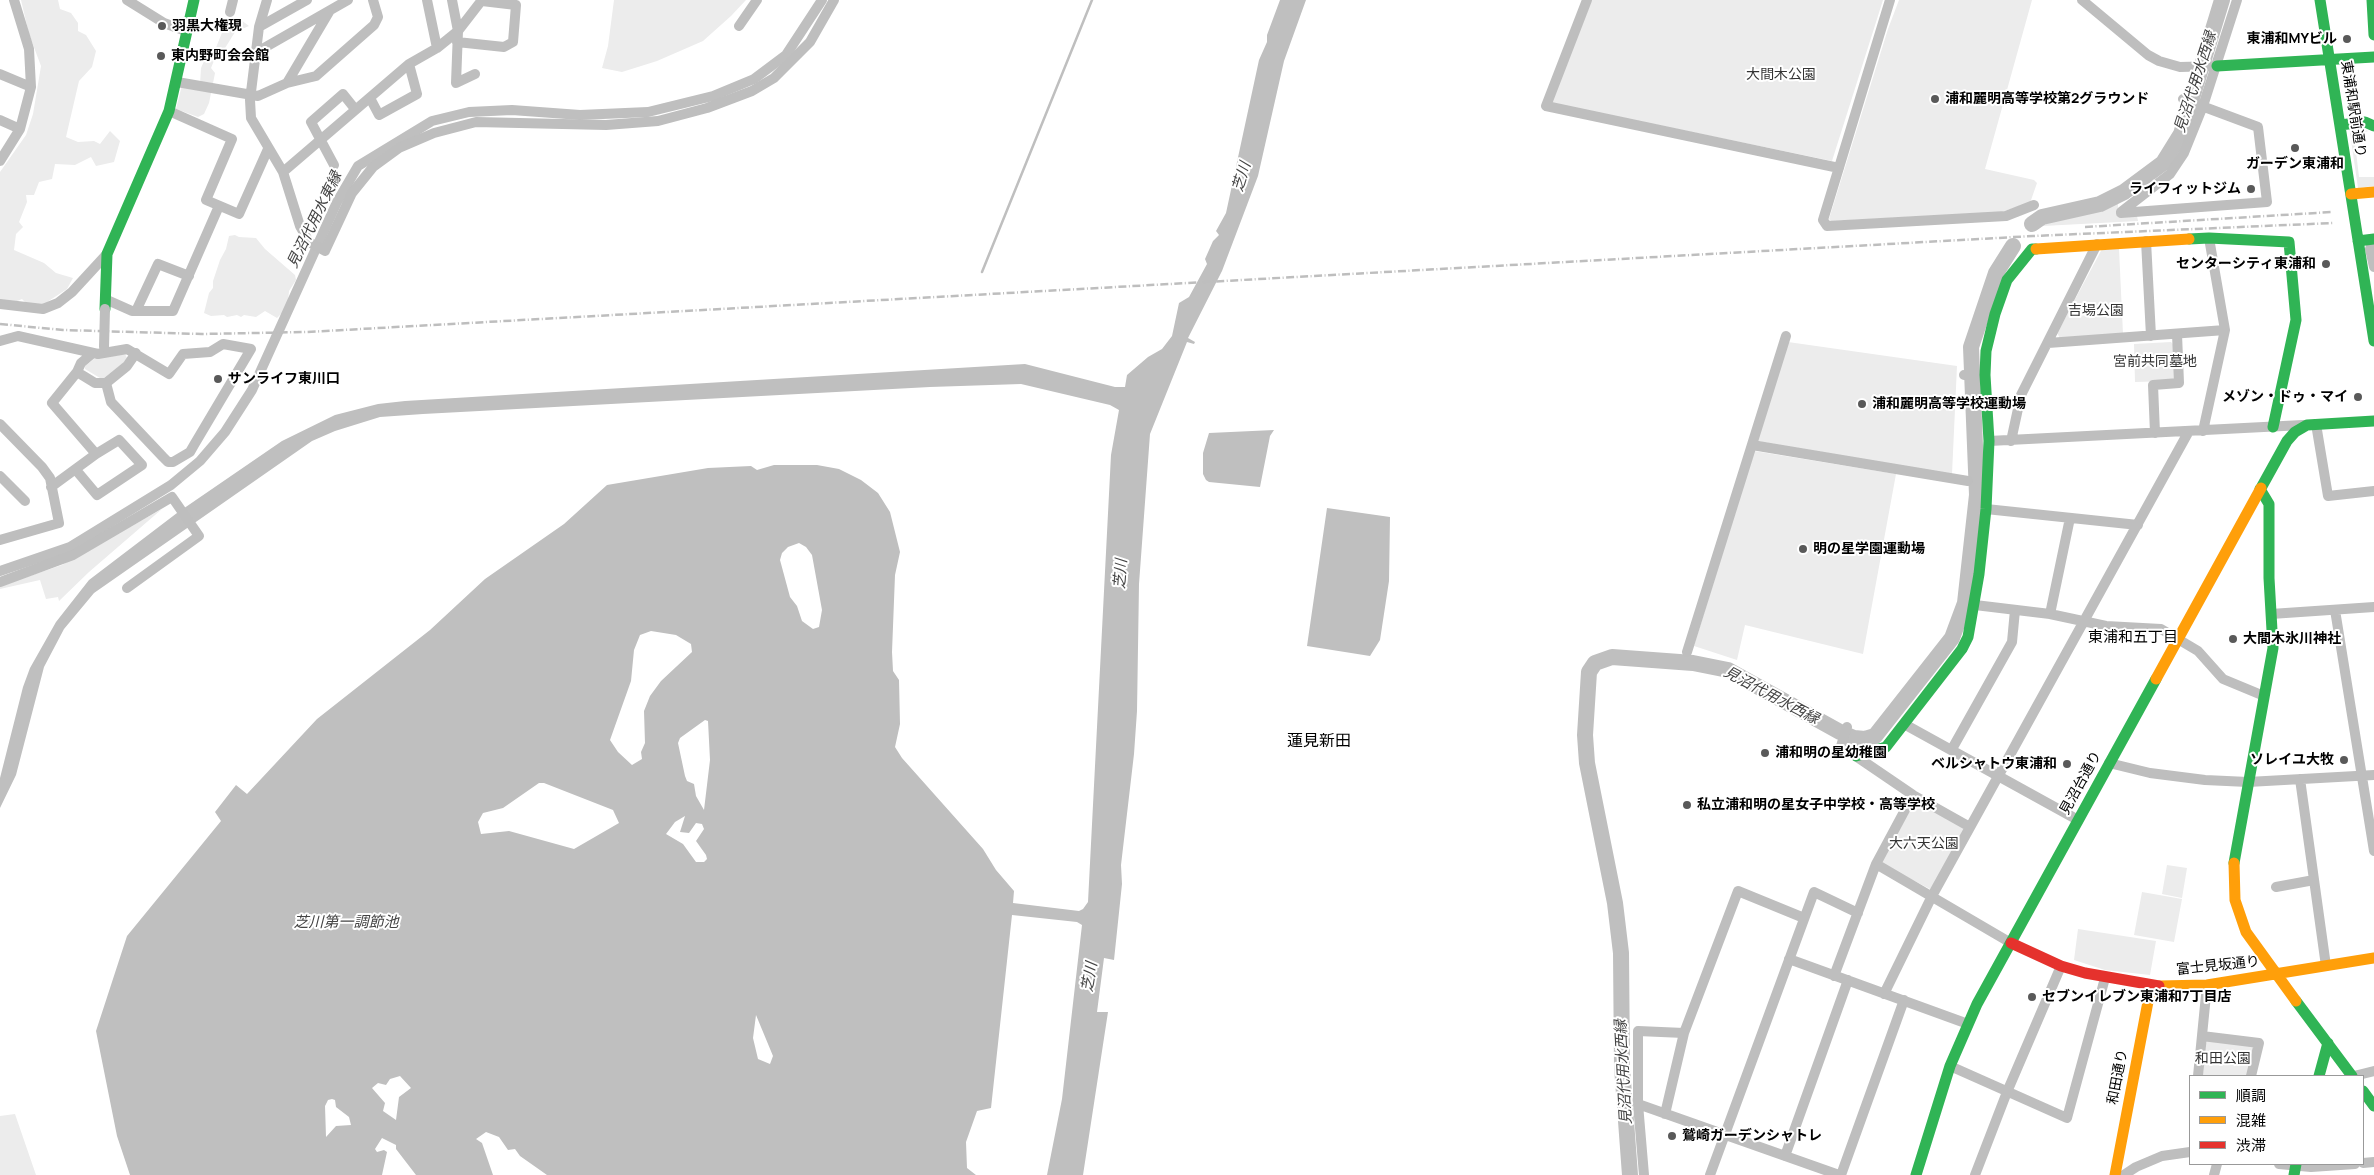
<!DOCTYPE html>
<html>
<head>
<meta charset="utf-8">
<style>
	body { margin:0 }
	#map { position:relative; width:2374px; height:1175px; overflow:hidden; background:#fff; font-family:Manrope,"Noto Sans JP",sans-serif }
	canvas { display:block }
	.legend { position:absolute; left:2189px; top:1075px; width:175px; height:90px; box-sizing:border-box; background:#fff; border:1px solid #999; margin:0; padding:6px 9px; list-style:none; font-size:15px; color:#000 }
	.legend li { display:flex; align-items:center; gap:10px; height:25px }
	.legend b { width:25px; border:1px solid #999 }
</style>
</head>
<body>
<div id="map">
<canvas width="2374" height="1175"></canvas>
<ul class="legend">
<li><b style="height:6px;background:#30b455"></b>順調</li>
<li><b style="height:6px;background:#ff9f0a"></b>混雑</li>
<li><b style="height:6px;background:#e5322d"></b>渋滞</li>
</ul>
</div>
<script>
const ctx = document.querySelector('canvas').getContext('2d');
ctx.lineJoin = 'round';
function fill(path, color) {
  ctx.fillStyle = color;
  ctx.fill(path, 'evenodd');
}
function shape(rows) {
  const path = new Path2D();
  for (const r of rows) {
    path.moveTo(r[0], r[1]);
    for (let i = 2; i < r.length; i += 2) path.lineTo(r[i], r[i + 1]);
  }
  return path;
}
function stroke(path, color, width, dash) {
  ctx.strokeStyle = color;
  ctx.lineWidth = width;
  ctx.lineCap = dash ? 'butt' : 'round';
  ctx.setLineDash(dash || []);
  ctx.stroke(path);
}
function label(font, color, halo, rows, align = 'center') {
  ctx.font = font + ' Manrope,"Noto Sans JP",sans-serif';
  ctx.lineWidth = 4;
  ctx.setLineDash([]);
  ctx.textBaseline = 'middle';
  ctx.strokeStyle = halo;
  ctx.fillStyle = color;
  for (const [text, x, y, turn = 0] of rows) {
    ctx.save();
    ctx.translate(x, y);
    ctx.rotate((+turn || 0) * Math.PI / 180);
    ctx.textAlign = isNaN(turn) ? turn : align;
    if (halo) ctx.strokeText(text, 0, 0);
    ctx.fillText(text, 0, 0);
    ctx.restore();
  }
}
const green = shape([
	[21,0,58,0,60,9,71,13,78,23,78,31,86,35,96,51,92,67,79,81,66,137,78,142,94,141,100,144,110,131,120,141,114,162,96,166,91,157,75,165,55,164,52,179,39,182,34,195,26,195,27,202,19,222,23,227,16,234,14,250,44,263,56,273,73,278,67,289,41,306,27,304,22,299,15,302,0,301,0,172,26,135,33,114,41,66,29,34],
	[614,0,746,0,731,16,703,41,657,61,622,72,602,68,608,46],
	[1592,0,1883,0,1832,161,1551,103],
	[1899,0,2032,0,1985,169,2034,180,2037,183,2030,203,2001,212,1831,221,1829,219,1888,29],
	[237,17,249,26,235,32,222,53,215,58,211,68,215,73,209,103,204,114,198,117,176,109,182,85,200,84,201,68,207,54,215,50,228,18],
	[2349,126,2369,131,2354,134,2359,177,2374,177,2374,186,2358,188],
	[2118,202,2118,217,2137,216,2138,221,2043,226,2045,223,2087,214],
	[235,235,239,237,256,238,265,249,295,275,296,280,289,291,288,301,282,313,277,318,265,311,256,317,244,315,241,317,237,315,227,317,224,315,211,316,204,313,209,293,213,288,213,281,220,260,226,249,229,236],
	[2102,249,2119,249,2123,334,2060,338,2057,333],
	[1788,342,1957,366,1952,474,1757,441],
	[2171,342,2174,345,2176,378,2173,381,2135,382,2134,344],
	[125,354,127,358,123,363,104,378,100,378,85,369,85,366,94,359],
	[1754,451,1896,474,1863,654,1745,625,1737,660,1694,646],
	[162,509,89,572,59,601,58,597,46,599,40,580,0,589,0,586,62,565],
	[1918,801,1963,827,1964,831,1933,888,1930,889,1884,865,1882,860,1913,803],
	[2167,865,2187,868,2182,898,2162,894],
	[2142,892,2182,899,2174,942,2134,935],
	[2078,929,2156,941,2150,975,2105,970,2074,960],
	[2208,1040,2256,1047,2249,1076,2203,1076,2206,1043],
	[15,1114,36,1175,0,1175,0,1116]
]);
const water = shape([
	[1280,0,1306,0,1284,61,1258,176,1222,271,1188,338,1195,342,1194,344,1187,342,1150,434,1139,584,1137,711,1134,754,1121,865,1122,884,1114,960,1104,958,1097,1012,1108,1012,1083,1175,1047,1175,1062,1099,1082,925,1077,922,1012,915,991,1108,977,1111,966,1142,967,1168,976,1175,547,1175,520,1156,515,1149,508,1150,499,1137,486,1132,476,1139,482,1143,493,1175,416,1175,396,1149,396,1145,382,1138,375,1149,377,1152,384,1150,387,1152,382,1175,130,1175,117,1136,96,1031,127,936,221,821,215,812,236,785,247,794,317,719,430,630,485,579,564,524,607,485,708,468,751,466,757,470,774,465,817,465,839,469,861,480,878,493,890,512,900,552,895,575,892,652,893,671,899,680,900,724,895,747,902,758,983,849,996,870,1014,891,1013,903,1079,911,1083,909,1088,902,1111,455,1119,410,1110,405,1021,384,930,387,423,414,380,417,335,431,312,441,94,593,64,629,44,667,16,775,0,808,0,778,23,687,30,668,56,622,89,580,177,513,282,441,335,415,378,404,405,401,1025,364,1115,387,1125,387,1127,375,1148,357,1162,349,1172,336,1179,303,1189,297,1207,264,1205,259,1213,241,1219,235,1216,231,1226,213,1259,60,1267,42,1267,35],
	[799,543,806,547,812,555,822,610,819,627,813,629,802,621,797,606,790,597,780,560,782,553,788,547],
	[651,631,676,635,691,644,692,652,661,681,650,696,644,711,645,743,641,752,642,759,632,765,618,752,610,740,631,681,634,650,640,635],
	[705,720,708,721,710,760,704,810,696,796,694,784,687,781,685,776,678,743,680,738],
	[539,783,544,783,613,810,619,823,574,849,509,831,481,834,478,822,483,813,503,808],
	[685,816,680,832,689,833,696,823,702,824,704,829,696,841,706,855,707,859,704,862,696,862,683,844,666,834,675,822],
	[756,1015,773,1056,770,1064,758,1059,753,1038],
	[400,1076,411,1088,399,1097,396,1120,383,1111,385,1103,372,1088,378,1083,386,1085,390,1079],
	[332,1099,335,1100,336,1107,349,1117,351,1125,336,1126,326,1137,325,1106,328,1100],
	[1274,430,1270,436,1260,487,1209,482,1206,480,1203,474,1203,453,1209,433],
	[1327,508,1390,517,1389,581,1380,640,1370,656,1307,646]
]);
const stream = shape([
	[982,272,1092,0]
]);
const canal = shape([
	[0,571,70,547,171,485,200,461,225,432,252,390,337,202,358,166,432,121,469,112,512,110,580,115,648,112,713,96,754,79,786,55,822,0]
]);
const river = shape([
	[2032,224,2042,217,2100,204,2124,192,2163,163,2181,134,2222,0],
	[1630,1175,1622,1067,1621,953,1615,903,1587,763,1585,735,1589,672,1595,663,1612,657,1693,663,1728,670,1840,732,1854,738,1865,739,1875,736,1952,638,1965,603,1977,495,1971,347,1996,273,2013,246]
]);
const street = shape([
	[127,0,164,23,186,31],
	[267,0,259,27,250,100,251,118,283,172,300,226,309,242,325,251,352,193,373,167,399,148,434,133,476,122,606,125,658,121,707,108,752,91,774,78,810,42,834,0],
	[427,0,437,48],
	[452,0,458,31,456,83,475,74],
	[1587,0,1546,106,1839,168],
	[1890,0,1823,220,1827,226,2006,216,2034,205],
	[2082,0,2148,55,2159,61,2180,67,2217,66],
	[230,12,233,0],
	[739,26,757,0],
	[259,27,307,0],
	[457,42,504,47,513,42,516,5,482,1],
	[257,52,348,0],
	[0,74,31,87],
	[177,82,258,96,287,83,316,76,374,25,378,17,373,0],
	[287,83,329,12],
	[370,98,379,115,417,94,409,64],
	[169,111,232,139,206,200,239,214,268,149],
	[0,120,20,129],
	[0,161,20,129,31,87,29,49,14,0],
	[334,165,311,122,343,94,355,109],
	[283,172,409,64,437,48,458,31,482,0],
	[2121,212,2170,174,2184,153,2203,106,2237,0],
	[2121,213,2267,202,2258,127,2183,99],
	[2374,240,2370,249,2374,267],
	[2146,241,2151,336],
	[105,299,132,311,173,311,219,206],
	[0,304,43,309,58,303,72,292,107,254],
	[136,311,158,264,189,276],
	[0,341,18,336,98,354,127,349,169,374,183,354,210,352,223,344,251,349,194,445,190,452,173,462,168,462,163,457,111,402,106,383],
	[2048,343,2225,330],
	[93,353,81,363,77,372,95,383,106,383,127,366,136,353],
	[77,372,52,403,96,454],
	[1964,375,1985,375],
	[0,424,42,467,50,478,59,523,0,540],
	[2316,424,2328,496,2374,491],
	[2203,431,2225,330,2209,238],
	[2155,433,2153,385,2179,383,2177,334],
	[1989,441,2303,425],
	[2011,441,2021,395,2097,244],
	[1752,445,1968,481],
	[0,476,25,501],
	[51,487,96,454,119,440,142,465,97,495,76,470],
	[1986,509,2138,525],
	[0,582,73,555,172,497,199,536,127,588],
	[1975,605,2050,614,2106,626,2161,629,2198,651,2223,679,2264,696],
	[2335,610,2374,851],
	[2050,614,2070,518],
	[2271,614,2374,607],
	[1687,652,1786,336],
	[1904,724,2078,820],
	[1847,727,1841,746,1913,795,1970,827],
	[1952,749,2012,642,2015,610],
	[2109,763,2150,773,2205,780,2248,782,2374,775],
	[2300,779,2326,966],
	[1876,864,2011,943],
	[2276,887,2314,880],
	[1789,959,1968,1024],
	[1834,976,1876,864,1913,795],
	[1884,994,1932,896,2189,431],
	[2202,1036,2259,1043,2251,1076],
	[1950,1066,2067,1118,2105,978],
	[2198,1076,2207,985],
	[2354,1076,2374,1071],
	[1638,1104,1839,1175],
	[1665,1114,1684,1033,1738,891,1804,918],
	[1785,1156,1848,980],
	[2363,1163,2374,1162],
	[2279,1164,2311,1167,2355,1164],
	[1644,1175,1638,1104,1638,1031,1684,1033],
	[1710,1175,1814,892,1858,913],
	[1841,1175,1904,1000],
	[1975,1175,2007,1092,2061,966],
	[2124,1175,2136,1167,2162,1156,2190,1152],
	[2214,1175,2217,1164]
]);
const fast = shape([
	[2320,0,2374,341],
	[2372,0,2374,35],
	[2217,66,2374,57],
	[2340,125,2365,122,2374,126],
	[2189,239,2209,238,2289,242,2296,320,2273,427],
	[2358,241,2374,239],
	[105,309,107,254,169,111,194,0],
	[2261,488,2287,441,2295,432,2307,425,2374,421],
	[1856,756,1886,747,1962,649,1968,637,1979,574,1986,509,1989,441,1985,375,1986,351,1995,314,2007,280,2032,249,2036,249],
	[2234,863,2273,648,2269,578,2269,504,2260,489],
	[2296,1001,2352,1076],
	[2319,1076,2328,1043],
	[2363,1091,2374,1106],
	[1916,1175,1950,1066,1977,1004,2156,679],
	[2294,1175,2296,1164]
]);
const slow = shape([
	[2351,194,2374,192],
	[2036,249,2189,239],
	[2156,679,2261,488],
	[2234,863,2235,900,2246,932,2296,1001],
	[2159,986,2207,985,2374,958],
	[2115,1175,2151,986]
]);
const jam = shape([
	[2011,943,2061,966,2085,973,2159,986]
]);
const rail = shape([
	[2085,227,2332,212],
	[0,324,63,330,202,334,307,332,2033,236,2333,223]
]);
const streetBridge = shape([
	[104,347,105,309]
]);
const markers = [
	[162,26,5,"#595959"],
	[2347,39,5,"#595959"],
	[161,56,5,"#595959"],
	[1935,99,5,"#595959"],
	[2295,148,5,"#595959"],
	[2251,189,5,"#595959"],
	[2326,264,5,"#595959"],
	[218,379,5,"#595959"],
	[2358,397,5,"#595959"],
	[1862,404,5,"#595959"],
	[1803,549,5,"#595959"],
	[2233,639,5,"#595959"],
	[1765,753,5,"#595959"],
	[2344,760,5,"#595959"],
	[2067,764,5,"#595959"],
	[1687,805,5,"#595959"],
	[2032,997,5,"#595959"],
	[1672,1136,5,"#595959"]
];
const poiNames = [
	["羽黒大権現",172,26],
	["東浦和MYビル",2337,39,"right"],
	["東内野町会会館",171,56],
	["浦和麗明高等学校第2グラウンド",1945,99],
	["ガーデン東浦和",2295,164,"center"],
	["ライフィットジム",2241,189,"right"],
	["センターシティ東浦和",2316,264,"right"],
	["サンライフ東川口",228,379],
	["メゾン・ドゥ・マイ",2348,397,"right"],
	["浦和麗明高等学校運動場",1872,404],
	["明の星学園運動場",1813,549],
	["大間木氷川神社",2243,639],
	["浦和明の星幼稚園",1775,753],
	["ソレイユ大牧",2334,760,"right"],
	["ベルシャトウ東浦和",2057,764,"right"],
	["私立浦和明の星女子中学校・高等学校",1697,805],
	["セブンイレブン東浦和7丁目店",2042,997],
	["鷲崎ガーデンシャトレ",1682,1136]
];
const parkNames = [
	["大間木公園",1781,75],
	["吉場公園",2096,311],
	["宮前共同墓地",2155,362],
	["大六天公園",1924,844],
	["和田公園",2223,1059]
];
const streetNames = [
	["東浦和駅前通り",2353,109,81],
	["見沼台通り",2081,783,-61],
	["富士見坂通り",2218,966,-6],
	["和田通り",2118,1077,-79]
];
const waterNames = [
	["見沼代用水西縁",2196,82,-72],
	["芝川",1242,177,-73],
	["見沼代用水東縁",315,220,-64],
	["芝川",1121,574,-86],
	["見沼代用水西縁",1771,696,28],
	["芝川第一調節池",346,923],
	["芝川",1090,977,-81],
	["見沼代用水西縁",1624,1072,-93]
];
const neighbourhoodNames = [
	["東浦和五丁目",2133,638]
];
const quarterNames = [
	["蓮見新田",1319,742]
];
fill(green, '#ececec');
fill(water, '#bfbfbf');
stroke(stream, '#bfbfbf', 2.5);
stroke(canal, '#bfbfbf', 10);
stroke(river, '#bfbfbf', 16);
stroke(street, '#bebebe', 10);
stroke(fast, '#30b455', 11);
stroke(slow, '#ff9f0a', 11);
stroke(jam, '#e5322d', 11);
stroke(rail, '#bebebe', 2.5, [8, 2.5, 1, 2.5]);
stroke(streetBridge, '#bebebe', 10);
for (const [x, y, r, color] of markers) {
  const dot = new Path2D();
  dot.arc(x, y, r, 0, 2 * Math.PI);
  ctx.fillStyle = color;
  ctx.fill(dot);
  stroke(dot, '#fff', 2);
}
label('bold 14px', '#000', '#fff', poiNames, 'left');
label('14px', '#333', '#fff', parkNames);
label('14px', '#000', '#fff', streetNames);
label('italic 15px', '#444', '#fff', waterNames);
label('15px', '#000', '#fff', neighbourhoodNames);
label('16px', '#000', '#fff', quarterNames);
</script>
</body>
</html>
